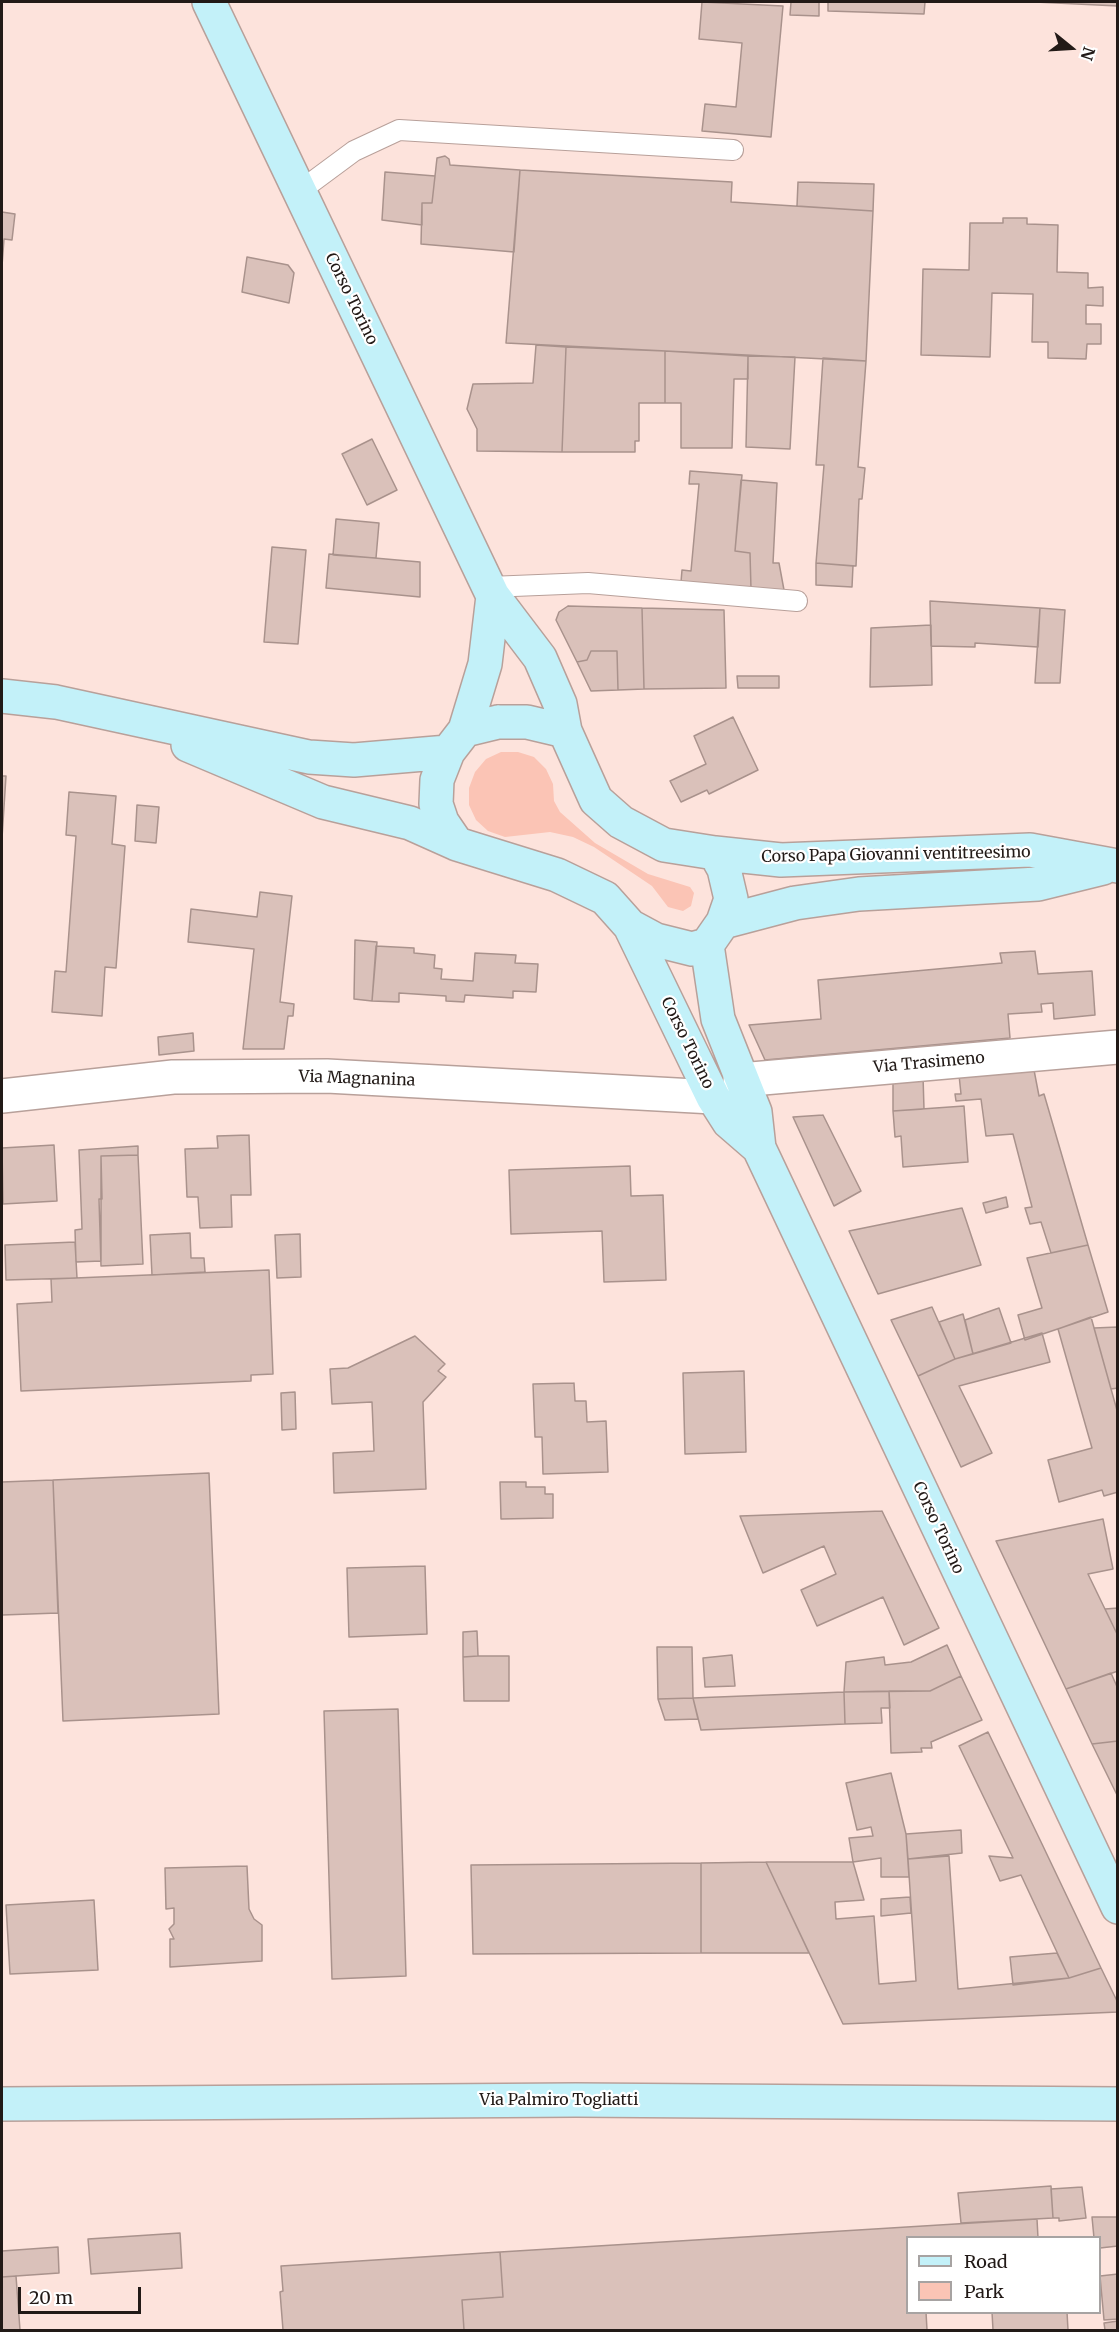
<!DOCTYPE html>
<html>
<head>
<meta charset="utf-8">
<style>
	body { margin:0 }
	#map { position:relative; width:1119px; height:2332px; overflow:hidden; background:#fde3dc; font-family:Merriweather,serif }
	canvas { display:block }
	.frame { position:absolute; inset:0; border:3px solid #221a17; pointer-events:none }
	.legend { position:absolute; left:906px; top:2236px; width:195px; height:78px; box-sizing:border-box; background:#fff; border:2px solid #a7a3a2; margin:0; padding:8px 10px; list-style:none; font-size:18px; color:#221a17 }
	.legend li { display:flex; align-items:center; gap:12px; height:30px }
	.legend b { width:30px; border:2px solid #a7a3a2 }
	.north { position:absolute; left:1041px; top:18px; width:60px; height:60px; -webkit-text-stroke:4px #fff; paint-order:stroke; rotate:108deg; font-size:16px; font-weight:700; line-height:24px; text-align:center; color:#221a17 }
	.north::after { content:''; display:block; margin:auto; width:21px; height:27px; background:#221a17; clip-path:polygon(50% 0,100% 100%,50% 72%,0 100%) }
	.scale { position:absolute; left:18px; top:2287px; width:123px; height:27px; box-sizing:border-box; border:3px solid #221a17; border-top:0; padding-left:8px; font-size:18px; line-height:21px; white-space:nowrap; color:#221a17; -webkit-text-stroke:4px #fff; paint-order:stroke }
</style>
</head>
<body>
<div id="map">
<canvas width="1119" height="2332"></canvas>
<div class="frame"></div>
<ul class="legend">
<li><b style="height:8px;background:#c3f1f9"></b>Road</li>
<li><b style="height:16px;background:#fbc4b5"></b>Park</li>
</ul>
<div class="north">N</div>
<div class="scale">20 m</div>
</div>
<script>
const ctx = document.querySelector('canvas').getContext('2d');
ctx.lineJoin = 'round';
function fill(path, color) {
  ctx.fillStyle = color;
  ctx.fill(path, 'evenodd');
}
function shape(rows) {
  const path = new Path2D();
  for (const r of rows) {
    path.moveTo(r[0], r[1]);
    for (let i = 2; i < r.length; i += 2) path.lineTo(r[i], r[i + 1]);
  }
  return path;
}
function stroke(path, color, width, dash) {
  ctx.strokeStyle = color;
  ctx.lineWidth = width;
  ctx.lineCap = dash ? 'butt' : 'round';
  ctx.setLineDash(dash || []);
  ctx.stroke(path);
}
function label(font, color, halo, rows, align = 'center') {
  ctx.font = font + ' Merriweather,serif';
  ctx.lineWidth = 4.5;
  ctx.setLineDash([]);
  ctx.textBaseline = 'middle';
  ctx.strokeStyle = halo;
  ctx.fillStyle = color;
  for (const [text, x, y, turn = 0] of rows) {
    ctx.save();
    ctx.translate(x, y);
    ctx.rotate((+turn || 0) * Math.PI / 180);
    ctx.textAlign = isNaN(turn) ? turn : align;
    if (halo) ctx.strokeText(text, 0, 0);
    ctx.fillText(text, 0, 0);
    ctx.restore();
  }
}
const green = shape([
	[501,752,518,752,534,757,546,769,553,784,554,801,560,812,595,843,648,874,690,887,694,893,691,906,683,911,668,907,652,886,594,847,573,837,550,832,505,837,488,831,476,820,469,805,469,788,475,772,486,759]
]);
const building = shape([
	[702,2,783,6,771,137,702,131,705,104,736,107,742,43,699,39,702,2],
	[791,2,819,2,819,16,790,15,791,2],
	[828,2,925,2,924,14,828,11,828,2],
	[1035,2,1118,2,1118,6,1035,2],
	[445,156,449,159,450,165,520,170,514,252,421,244,422,203,432,203,437,158,445,156],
	[520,170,732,182,731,202,873,211,866,361,506,343,520,170],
	[385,172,435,176,432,203,422,203,422,225,382,220,385,172],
	[798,182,874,184,873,211,797,206,798,182],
	[2,212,15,214,12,240,4,239,2,266,2,212],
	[1003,218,1027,218,1027,224,1058,225,1057,272,1088,273,1088,288,1103,287,1103,306,1086,305,1086,324,1101,324,1101,344,1087,344,1086,359,1048,358,1048,342,1032,342,1033,294,992,293,990,357,921,355,923,269,969,270,970,223,1003,223,1003,218],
	[247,257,288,265,294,273,289,303,242,292,247,257],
	[536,345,566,347,562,452,477,451,477,429,467,409,473,384,533,383,536,345],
	[566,347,665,351,665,403,639,403,639,441,635,441,635,452,562,452,566,347],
	[665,351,748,356,748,379,734,379,732,448,681,448,681,403,665,403,665,351],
	[748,356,795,357,790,449,746,447,748,356],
	[823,358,866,361,858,467,865,468,862,499,859,499,856,566,816,563,824,465,816,465,823,358],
	[372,439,397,490,367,505,342,454,372,439],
	[690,471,742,475,735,551,750,553,751,589,681,582,682,570,691,571,699,484,689,484,690,471],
	[741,480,777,483,773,563,779,563,784,590,751,589,750,553,735,551,741,480],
	[336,519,379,523,376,558,333,555,336,519],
	[272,547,306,550,298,644,264,642,272,547],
	[329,554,420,562,420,597,326,588,329,554],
	[816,563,853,566,852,587,816,585,816,563],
	[930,601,1040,608,1038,647,975,643,975,647,931,646,930,601],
	[568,606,642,608,644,689,618,690,617,651,591,651,587,660,577,662,556,620,559,612,568,606],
	[642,608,724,610,726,688,644,689,642,608],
	[1040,608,1065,610,1060,683,1035,683,1040,608],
	[931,625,932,685,870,687,871,628,931,625],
	[591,651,617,651,618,690,591,691,577,662,587,660,591,651],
	[737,676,779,676,779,688,738,688,737,676],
	[733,717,758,770,709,794,707,790,681,802,670,781,706,764,694,736,733,717],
	[2,776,6,776,2,838,2,776],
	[69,792,116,796,112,844,125,846,116,968,105,967,102,1016,52,1012,55,971,66,972,76,836,66,835,69,792],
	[137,805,159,807,156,843,135,841,137,805],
	[260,892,292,896,280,1002,294,1004,293,1016,288,1016,284,1049,243,1049,254,949,188,942,191,909,257,917,260,892],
	[355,940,377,942,372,1001,354,999,355,940],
	[376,946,414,948,414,953,435,955,434,968,442,969,441,979,473,981,475,953,516,955,515,963,538,964,536,992,513,991,513,998,465,995,464,1002,446,1001,446,996,399,993,399,1002,372,1001,376,946],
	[1035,951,1038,974,1092,971,1095,1015,1054,1019,1053,1003,1041,1004,1042,1012,1008,1014,1010,1038,765,1060,749,1025,821,1019,818,980,1002,963,1000,953,1035,951],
	[193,1033,194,1051,159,1055,158,1037,193,1033],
	[1034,1070,1039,1096,1044,1094,1088,1245,1051,1253,1041,1222,1030,1224,1025,1208,1032,1207,1013,1134,986,1136,981,1099,956,1101,955,1094,961,1094,959,1075,1034,1070],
	[923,1076,924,1109,893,1111,893,1078,923,1076],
	[964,1106,968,1162,903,1167,901,1136,895,1137,893,1111,964,1106],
	[823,1115,861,1191,834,1206,793,1117,823,1115],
	[249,1135,251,1195,231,1195,232,1227,200,1228,198,1197,187,1197,185,1149,218,1148,217,1136,249,1135],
	[54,1145,57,1201,3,1204,2,1148,54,1145],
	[138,1146,138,1155,101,1156,101,1261,76,1262,75,1230,82,1229,79,1150,138,1146],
	[138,1155,143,1264,101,1266,99,1199,102,1199,101,1156,138,1155],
	[630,1166,631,1196,663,1195,666,1280,604,1282,602,1231,511,1234,509,1170,630,1166],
	[1006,1197,1008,1207,986,1213,983,1203,1006,1197],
	[962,1208,981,1265,878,1294,849,1231,962,1208],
	[190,1233,191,1258,204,1258,205,1272,152,1275,150,1235,190,1233],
	[300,1234,301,1277,277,1278,275,1235,300,1234],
	[75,1242,77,1278,6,1280,5,1245,75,1242],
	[1088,1245,1108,1312,1025,1340,1018,1315,1042,1308,1027,1258,1088,1245],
	[269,1270,273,1374,251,1375,251,1381,21,1391,17,1304,52,1302,51,1279,269,1270],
	[932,1307,955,1359,918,1376,891,1320,932,1307],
	[999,1308,1011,1343,973,1354,965,1320,999,1308],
	[963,1314,973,1354,955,1359,939,1322,963,1314],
	[1091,1317,1118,1414,1118,1492,1104,1496,1102,1490,1059,1502,1048,1460,1092,1448,1058,1329,1091,1317],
	[1118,1327,1118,1388,1111,1389,1094,1328,1118,1327],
	[1042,1333,1050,1362,959,1386,992,1453,961,1467,918,1376,955,1359,1042,1333],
	[415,1336,445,1364,438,1371,446,1377,423,1402,426,1489,334,1493,333,1453,374,1451,372,1402,332,1404,330,1369,348,1368,415,1336],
	[744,1371,746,1452,685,1454,683,1373,744,1371],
	[574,1383,575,1401,586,1401,587,1422,606,1421,608,1472,543,1474,542,1437,535,1437,533,1384,574,1383],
	[295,1392,296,1429,282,1430,281,1393,295,1392],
	[209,1473,219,1714,63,1721,53,1480,209,1473],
	[53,1480,58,1613,2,1615,2,1482,53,1480],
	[500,1482,526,1482,526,1487,545,1487,545,1494,553,1494,553,1518,501,1519,500,1482],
	[882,1511,939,1628,904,1645,883,1597,817,1626,801,1590,836,1574,824,1546,763,1573,740,1516,882,1511],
	[1103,1519,1113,1569,1088,1574,1118,1636,1118,1671,1066,1689,996,1541,1103,1519],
	[425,1566,427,1634,349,1637,347,1568,425,1566],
	[1118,1608,1118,1636,1105,1609,1118,1608],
	[477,1631,478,1656,463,1657,463,1632,477,1631],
	[947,1645,961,1676,930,1691,844,1692,846,1662,884,1657,885,1665,911,1662,947,1645],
	[657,1647,692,1647,693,1698,658,1699,657,1647],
	[732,1655,735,1686,705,1687,703,1658,732,1655],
	[478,1656,509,1656,509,1701,464,1701,463,1657,478,1656],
	[1111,1673,1118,1689,1118,1741,1092,1744,1066,1689,1111,1673],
	[961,1676,982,1720,931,1742,932,1748,921,1748,922,1752,891,1753,889,1691,930,1691,961,1676],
	[889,1691,890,1708,881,1708,882,1723,845,1724,844,1692,889,1691],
	[844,1692,845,1724,701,1730,693,1698,844,1692],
	[693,1698,698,1719,665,1720,658,1699,693,1698],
	[398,1709,406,1976,332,1979,324,1711,398,1709],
	[988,1732,1042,1844,1101,1968,1069,1978,1021,1875,1000,1881,989,1856,1013,1858,959,1746,988,1732],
	[1118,1741,1118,1797,1092,1744,1118,1741],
	[891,1773,906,1834,909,1877,881,1877,881,1858,853,1862,849,1838,873,1836,871,1827,857,1830,846,1783,891,1773],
	[961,1830,962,1853,908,1859,906,1834,961,1830],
	[949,1856,958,1989,1069,1978,1101,1968,1118,2003,1118,2012,843,2024,766,1862,853,1862,864,1900,835,1902,836,1919,874,1916,879,1984,916,1981,908,1859,949,1856],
	[766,1862,809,1953,701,1953,701,1863,766,1862],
	[701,1863,701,1953,473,1954,471,1865,701,1863],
	[247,1866,249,1909,254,1919,262,1925,262,1961,170,1967,170,1939,174,1939,169,1929,174,1924,174,1908,166,1909,165,1868,247,1866],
	[910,1897,911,1913,881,1916,881,1899,910,1897],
	[94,1900,98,1970,10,1974,6,1905,94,1900],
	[1057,1953,1069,1978,1013,1985,1010,1957,1057,1953],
	[1051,2186,1053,2218,961,2223,958,2193,1051,2186],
	[1082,2187,1086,2218,1059,2221,1059,2218,1053,2218,1051,2189,1082,2187],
	[1092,2217,1118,2217,1118,2246,1100,2248,1100,2238,1094,2238,1092,2217],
	[1037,2219,1038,2238,908,2238,908,2312,926,2312,927,2330,464,2330,462,2300,503,2297,500,2252,1037,2219],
	[180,2233,182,2268,91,2274,88,2239,180,2233],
	[58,2247,59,2273,2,2277,2,2251,58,2247],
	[500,2252,503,2297,462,2300,464,2330,283,2330,280,2292,283,2291,281,2266,500,2252],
	[1118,2274,1118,2319,1104,2320,1100,2276,1118,2274],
	[16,2276,20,2330,2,2330,2,2277,16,2276],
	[992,2312,1067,2312,1068,2330,993,2330,992,2312],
	[1118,2321,1118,2330,1105,2330,1104,2323,1118,2321]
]);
const lane = shape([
	[300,191,354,151,399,130,733,150],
	[489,587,588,583,797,601]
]);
const street = shape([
	[740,1080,1118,1047],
	[2,1096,173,1077,327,1076,713,1097]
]);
const secondary = shape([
	[209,2,493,596,540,658,560,704,565,731],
	[2,696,56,702,309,757,354,760,448,752],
	[498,722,527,722,565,731,596,800,621,822,664,845,715,853,724,869,731,899,723,922,707,945,692,949,656,940,630,926,605,898,557,875,457,844,442,822,436,804,437,780,448,752,465,730,498,722],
	[465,730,485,664,493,596],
	[188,745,323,802,410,823,457,844],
	[715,853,781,860,1030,850,1118,866],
	[723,922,795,903,859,894,1038,884,1103,868],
	[630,926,713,1097,729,1122,759,1148],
	[707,945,718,1019,755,1112,759,1148,1118,1907],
	[2,2104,576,2100,1118,2104]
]);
const streetNames = [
	["Corso Torino",351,299,64],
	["Corso Papa Giovanni ventitreesimo",896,855,-1],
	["Corso Torino",687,1043,64],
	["Via Trasimeno",929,1063,-5],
	["Via Magnanina",357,1079,2],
	["Corso Torino",938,1528,65],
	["Via Palmiro Togliatti",559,2100]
];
fill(green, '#fbc4b5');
fill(building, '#dac1ba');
stroke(building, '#a9928c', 1.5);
stroke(lane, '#b8a09a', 22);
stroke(street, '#b8a09a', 36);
stroke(secondary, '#b8a09a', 36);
stroke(lane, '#fff', 20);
stroke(street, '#fff', 33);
stroke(secondary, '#c3f1f9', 33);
label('16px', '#221a17', '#fff', streetNames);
</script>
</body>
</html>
